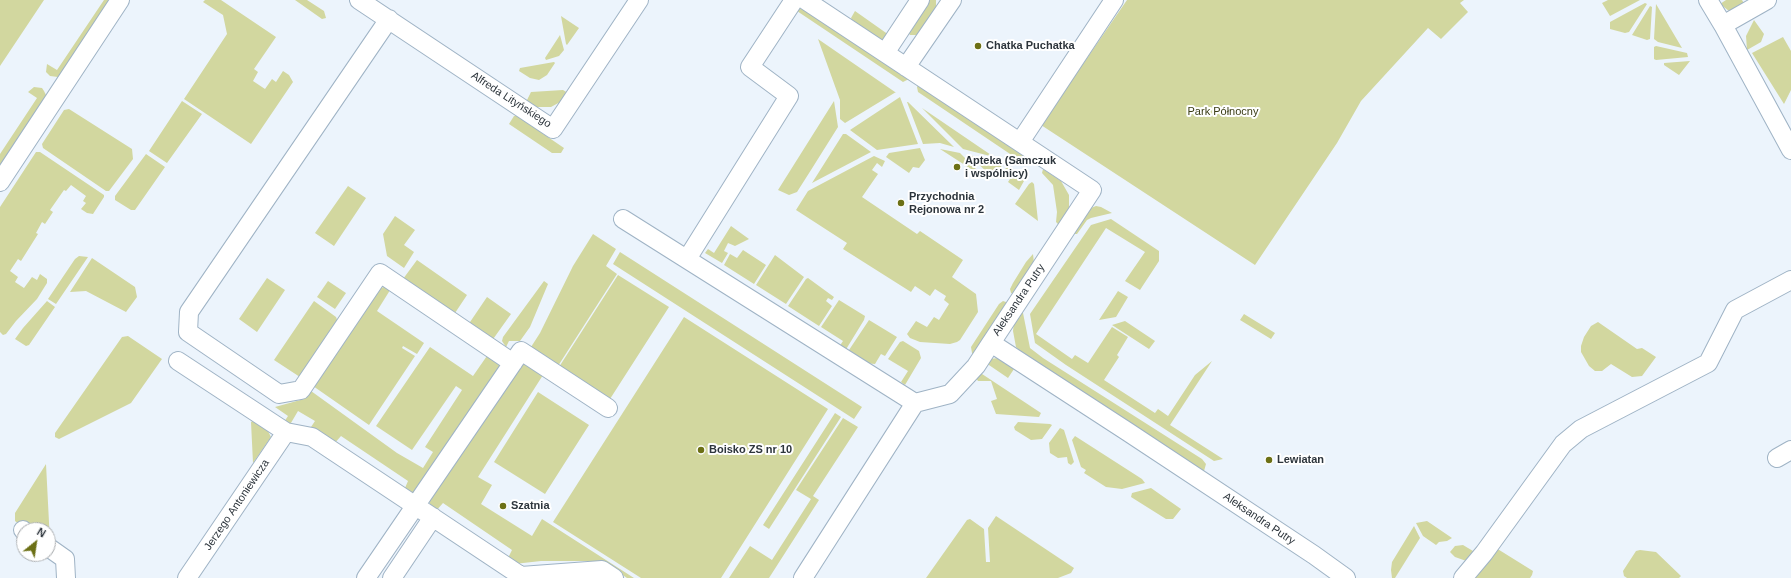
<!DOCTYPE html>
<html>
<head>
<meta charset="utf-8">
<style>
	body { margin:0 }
	#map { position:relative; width:1791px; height:578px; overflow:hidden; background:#ecf4fc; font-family:Arial,sans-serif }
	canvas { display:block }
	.north { position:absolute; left:16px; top:522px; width:40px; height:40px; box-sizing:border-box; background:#fff; border:1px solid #abaeb1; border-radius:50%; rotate:30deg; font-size:11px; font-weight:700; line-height:16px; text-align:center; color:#2d353c }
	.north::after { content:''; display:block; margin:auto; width:14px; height:18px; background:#6c7015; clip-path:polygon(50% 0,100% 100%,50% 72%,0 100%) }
</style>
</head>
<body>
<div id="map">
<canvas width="1791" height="578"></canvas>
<div class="north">N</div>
</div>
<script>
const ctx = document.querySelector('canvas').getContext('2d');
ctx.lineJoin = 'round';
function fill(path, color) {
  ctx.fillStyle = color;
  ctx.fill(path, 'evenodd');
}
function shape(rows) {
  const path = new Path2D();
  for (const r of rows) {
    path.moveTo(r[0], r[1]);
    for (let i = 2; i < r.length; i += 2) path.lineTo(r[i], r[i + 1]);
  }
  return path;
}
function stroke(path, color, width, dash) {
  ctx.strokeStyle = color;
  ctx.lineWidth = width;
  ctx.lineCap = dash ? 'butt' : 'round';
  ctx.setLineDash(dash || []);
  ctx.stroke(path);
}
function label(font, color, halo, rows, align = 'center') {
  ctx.font = font + ' Arial,sans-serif';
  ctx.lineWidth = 4;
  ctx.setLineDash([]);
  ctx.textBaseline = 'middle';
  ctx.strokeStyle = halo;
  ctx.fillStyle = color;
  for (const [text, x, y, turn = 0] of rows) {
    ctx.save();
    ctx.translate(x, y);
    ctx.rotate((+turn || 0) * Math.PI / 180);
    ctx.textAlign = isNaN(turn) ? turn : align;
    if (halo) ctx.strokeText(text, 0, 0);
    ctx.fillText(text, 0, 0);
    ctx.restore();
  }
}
const green = shape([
	[0,0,44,0,0,66],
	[104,0,111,0,61,75,58,77,50,76,46,72,47,64,57,70],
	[205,0,221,0,276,37,254,69,258,72,253,81,265,89,272,79,276,82,283,71,289,75,293,82,251,144,184,99,227,34,223,15,203,2],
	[295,0,307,0,324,11,326,18,322,19],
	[928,0,936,0,936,7,917,35,910,35,908,32],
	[1127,0,1464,0,1460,3,1468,12,1441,39,1428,28,1361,101,1337,143,1255,265,1041,125],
	[1608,0,1640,0,1610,16,1602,3],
	[1726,0,1742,0,1745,5,1729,11,1720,4],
	[1645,3,1647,4,1629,32,1625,33,1610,29,1610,22],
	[1656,4,1682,48,1658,42,1654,39],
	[1650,6,1652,7,1650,39,1647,40,1632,35],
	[799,9,803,9,909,79,903,82,797,11],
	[855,11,889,35,883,42,852,20,851,18],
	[561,16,579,28,567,45,566,44],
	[1754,20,1764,34,1761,42,1747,50,1746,36],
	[560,35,564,50,559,56,546,60,545,58],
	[1783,37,1791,51,1791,90,1784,104,1752,53],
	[818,39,895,92,896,92,845,123,840,119,840,100],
	[1656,46,1687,53,1688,57,1656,60,1654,59,1654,47],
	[1690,61,1679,75,1664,65,1664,63],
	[554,62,555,63,547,75,539,80,530,78,519,71,520,68],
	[918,85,1028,159,1027,161,1022,162,918,92,917,87],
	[34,87,42,88,44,91,46,95,44,101,0,167,0,154,37,98,28,92],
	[563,90,568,93,562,101,551,107,536,107,526,102,531,92],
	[900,97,918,144,877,150,850,130],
	[182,101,202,114,167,163,149,151],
	[834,101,838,127,811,170,797,192,789,195,778,190],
	[907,102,908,102,954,147,940,143,923,144],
	[922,108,994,157,963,149],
	[69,109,132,149,133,159,109,191,106,191,43,148,42,144,64,110],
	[514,116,517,116,564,148,561,153,552,153,509,124],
	[843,134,846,134,871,152,812,183],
	[920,148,925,160,919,168,913,167,909,173,886,157,889,153],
	[940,149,960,153,985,178],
	[36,152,40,152,104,195,104,197,93,214,87,213,81,209,86,203,83,201,86,196,71,185,66,191,64,190,50,210,53,212,45,224,42,222,36,233,38,234,21,261,18,259,10,271,18,277,15,282,24,288,32,277,37,280,40,274,47,279,47,283,37,299,16,321,6,334,3,335,0,332,0,207],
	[146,154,165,167,135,210,131,210,115,200,115,196],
	[969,155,1003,164,993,178],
	[874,156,885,161,882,167,877,163,872,170,878,174,862,197,917,234,920,231,963,260,952,277,976,294,978,312,960,340,957,342,950,344,920,342,910,338,907,334,916,321,927,327,934,317,939,320,949,304,944,300,946,296,935,289,930,296,915,286,911,292,843,249,847,243,796,210,808,191],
	[1009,167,1024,177,1024,181,1019,190,1008,182,1010,179,1002,173,1006,168],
	[1043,169,1061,181,1069,195,1069,209,1059,225,1056,222,1057,212,1053,185,1042,173],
	[1032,182,1034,184,1038,221,1015,204,1029,184],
	[348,186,366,198,334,246,315,233],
	[1096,206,1101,207,1112,213,1091,218,1087,220,1077,234,1075,234,1074,233,1091,208],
	[395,216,415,230,404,245,414,252,404,268,387,256,383,234],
	[1111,219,1159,251,1159,261,1140,290,1125,281,1145,252,1106,228,1036,334,1072,359,1075,355,1088,363,1112,327,1128,337,1117,355,1119,357,1104,380,1155,413,1158,409,1168,416,1195,375,1212,361,1170,425,1223,459,1214,461,1066,365,1035,343,1030,314,1091,225],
	[731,226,749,239,735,246,728,243,724,251,728,253,722,263,705,253,708,249,714,253],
	[593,234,616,249,606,266,617,274,558,366,531,347,540,333,573,266],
	[743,250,766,265,754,284,724,265,730,254,737,258],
	[620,252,862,407,854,419,613,264],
	[1033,254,1034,263,1014,294,1011,293,1010,289,1013,283,1026,262],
	[775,255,804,277,786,304,756,285],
	[79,256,88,257,56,304,48,299,75,259],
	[92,258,135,287,137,297,126,312,86,291,70,292],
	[417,260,467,295,453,316,403,279],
	[618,275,669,307,610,399,559,367],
	[267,278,285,290,257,332,239,319],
	[808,278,834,297,832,300,828,298,826,301,832,306,819,326,788,306,806,279],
	[328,281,346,293,335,309,317,297],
	[544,281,548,284,530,327,520,341,509,341,506,347,502,341,503,337],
	[388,285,392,287,377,311,424,343,417,354,403,346,402,348,415,356,369,425,313,386,379,289],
	[1118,291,1128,297,1116,317,1099,320],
	[487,297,511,314,491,342,468,325],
	[839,300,865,316,864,320,845,351,839,347,843,341,821,327],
	[47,301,55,307,29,345,26,346,15,339,23,328],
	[314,301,336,317,338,322,303,379,274,360],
	[1003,301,1006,302,1006,305,978,346,979,349,975,356,972,353,971,347,999,304],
	[1020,311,1023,313,1030,348,1043,358,1202,459,1206,464,1204,471,1022,354,1016,347,1013,331,1014,322],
	[1244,314,1275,333,1271,339,1240,320],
	[684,317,828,409,721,578,641,578,553,522],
	[869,320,897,337,885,356,881,354,875,364,864,363,847,353],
	[1125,321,1155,341,1149,349,1112,325],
	[1598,322,1637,349,1642,348,1656,357,1642,376,1632,377,1611,364,1602,371,1595,371,1589,366,1581,352,1581,346,1584,337,1591,326],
	[128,336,162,359,131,403,59,439,55,437,55,433,122,337],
	[903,341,919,351,921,358,905,385,901,382,908,371,888,359,900,342],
	[430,347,473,376,489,353,500,361,500,368,414,493,406,492,405,488,408,481,341,436,334,444,311,427,315,421,298,411,288,428,282,425,288,416,275,407,304,399,309,391,311,391,397,453,423,468,433,452,425,447,462,390,456,386,412,450,376,426],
	[998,358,1014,369,1008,378,986,363,990,359],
	[521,362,543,375,478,477,492,485,481,504,532,536,542,519,634,578,627,578,602,561,541,561,514,564,507,560,512,550,443,503,436,511,431,507,429,501,431,497],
	[979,372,1041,413,1039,417,996,414,991,401,997,399,991,381,978,381,976,378],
	[538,392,589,425,545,494,494,462],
	[835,413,841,417,769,529,763,525],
	[843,418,858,427,813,496,819,500,769,578,729,578,750,546,772,560,811,499,796,490],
	[253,421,268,431,271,437,253,463,251,422],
	[1018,422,1050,424,1052,425,1042,439,1031,440,1015,430,1014,427],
	[1060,428,1064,430,1074,462,1071,465,1068,463,1067,457,1058,458,1050,453,1049,443],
	[1075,436,1142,479,1145,483,1122,489,1106,487,1084,473,1086,470,1081,467,1072,440],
	[46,464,50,542,48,544,48,530,27,530,15,521,15,513],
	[1151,488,1181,509,1173,519,1166,519,1131,497,1132,493],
	[996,516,1074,568,1071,573,1058,578,926,578,967,520,970,519,984,529,986,562,990,562,988,528],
	[1427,521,1452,538,1447,541,1439,542,1436,545,1423,536,1416,523],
	[1414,526,1420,538,1395,578,1392,578,1391,570,1392,562],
	[1463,545,1473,551,1475,560,1472,563,1455,557,1450,552,1455,546],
	[1496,548,1533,571,1532,575,1530,578,1474,578],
	[1640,550,1656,552,1681,576,1679,578,1627,578,1624,576,1623,571,1636,551]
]);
const minor = shape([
	[359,0,553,129,639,0],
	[805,0,1092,190,991,343,1128,432,1314,555,1346,578],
	[1708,0,1723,25],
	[1767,0,1723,25,1791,150],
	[389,19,189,312,188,332,279,394,301,390,380,273,513,363],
	[885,53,920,0],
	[906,67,952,0],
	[1020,142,1114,0],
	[0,182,120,0],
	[623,219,915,403],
	[687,259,789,96,750,67,794,0],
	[178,361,286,432,312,437,521,576,602,570,614,578],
	[1777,458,1791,450],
	[23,530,24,531],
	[48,547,65,559,66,578],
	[187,578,286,432],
	[366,578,521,351,608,408],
	[392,578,433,517],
	[803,578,915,403,950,394,976,366,991,343],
	[1463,578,1484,553,1563,444,1581,429,1708,363,1735,310,1791,280]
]);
const markers = [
	[978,46,4,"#6c7015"],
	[957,167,4,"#6c7015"],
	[901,203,4,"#6c7015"],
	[701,450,4,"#6c7015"],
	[1269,460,4,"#6c7015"],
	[503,506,4,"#6c7015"]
];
const poiNames = [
	["Chatka Puchatka",986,46],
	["Apteka (Samczuk",965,161],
	["i wspólnicy)",965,174],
	["Przychodnia",909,197],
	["Rejonowa nr 2",909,210],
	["Boisko ZS nr 10",709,450],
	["Lewiatan",1277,460],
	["Szatnia",511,506]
];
const streetNames = [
	["Alfreda Lityńskiego",511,100,33],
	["Aleksandra Putry",1019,300,-56],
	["Jerzego Antoniewicza",237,505,-56],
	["Aleksandra Putry",1259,519,34]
];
const parkNames = [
	["Park Północny",1223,112]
];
fill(green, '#d2d79f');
stroke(minor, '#9fb3c5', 20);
stroke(minor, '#fff', 18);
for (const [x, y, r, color] of markers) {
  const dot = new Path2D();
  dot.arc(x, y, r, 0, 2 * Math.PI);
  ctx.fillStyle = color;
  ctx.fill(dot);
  stroke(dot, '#fff', 1.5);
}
label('bold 11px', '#2d353c', '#fff', poiNames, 'left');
label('11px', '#2d353c', '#fff', streetNames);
label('11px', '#3a3c15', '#fff', parkNames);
</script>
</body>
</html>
